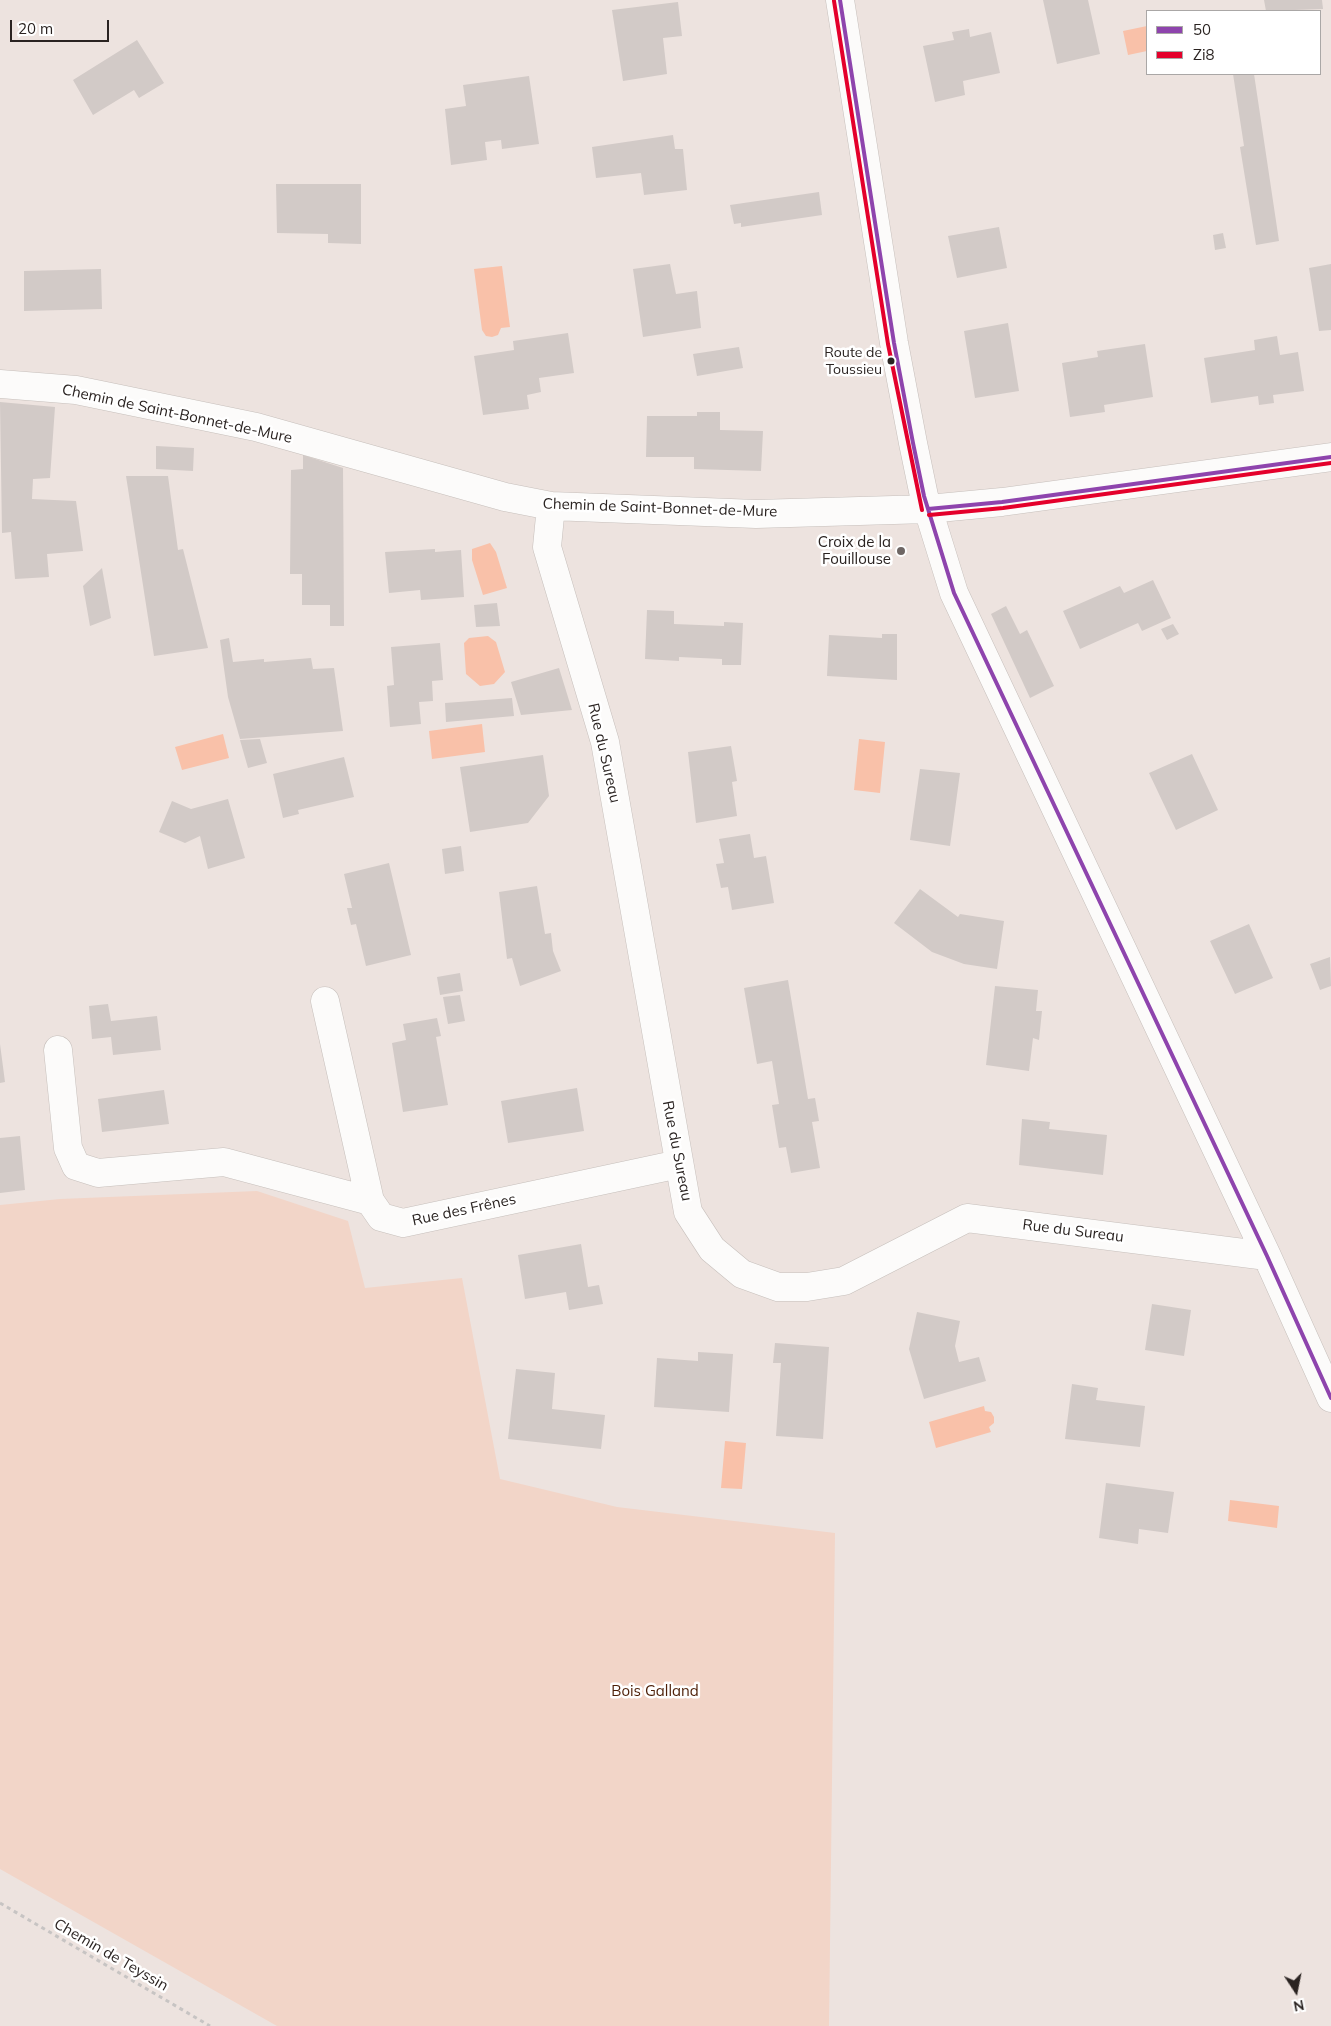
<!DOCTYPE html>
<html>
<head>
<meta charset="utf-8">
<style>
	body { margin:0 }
	#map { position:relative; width:1331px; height:2026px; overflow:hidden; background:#ede3df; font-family:Mulish,sans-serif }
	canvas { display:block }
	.legend { position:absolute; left:1146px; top:10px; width:175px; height:65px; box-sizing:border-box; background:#fff; border:1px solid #aaa7a6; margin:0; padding:6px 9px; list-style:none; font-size:15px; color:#2a2321 }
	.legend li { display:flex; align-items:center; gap:10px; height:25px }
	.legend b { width:25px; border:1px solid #aaa7a6 }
	.north { position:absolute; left:1271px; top:1966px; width:50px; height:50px; -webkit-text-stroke:4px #fff; paint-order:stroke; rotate:169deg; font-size:14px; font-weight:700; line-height:20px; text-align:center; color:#2a2321 }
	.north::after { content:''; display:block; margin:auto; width:18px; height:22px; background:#2a2321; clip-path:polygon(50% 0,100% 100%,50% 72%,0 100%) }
	.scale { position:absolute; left:10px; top:20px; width:99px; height:22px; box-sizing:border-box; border:2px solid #2a2321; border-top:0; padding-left:6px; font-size:15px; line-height:18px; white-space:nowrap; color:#2a2321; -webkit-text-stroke:4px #fff; paint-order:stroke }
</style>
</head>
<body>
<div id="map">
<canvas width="1331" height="2026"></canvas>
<ul class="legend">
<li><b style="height:6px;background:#8e44ad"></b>50</li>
<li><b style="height:6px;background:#e4002b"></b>Zi8</li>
</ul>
<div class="north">N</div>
<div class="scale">20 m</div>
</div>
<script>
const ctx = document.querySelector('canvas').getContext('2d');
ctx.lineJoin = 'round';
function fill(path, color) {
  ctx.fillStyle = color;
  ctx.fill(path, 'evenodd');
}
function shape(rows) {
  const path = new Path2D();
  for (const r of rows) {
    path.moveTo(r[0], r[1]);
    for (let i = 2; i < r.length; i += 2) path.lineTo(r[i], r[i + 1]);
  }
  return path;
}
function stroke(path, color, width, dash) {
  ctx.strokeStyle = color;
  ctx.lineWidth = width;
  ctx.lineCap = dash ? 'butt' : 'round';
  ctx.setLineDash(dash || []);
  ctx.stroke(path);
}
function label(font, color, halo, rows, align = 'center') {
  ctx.font = font + ' Mulish,sans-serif';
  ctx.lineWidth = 5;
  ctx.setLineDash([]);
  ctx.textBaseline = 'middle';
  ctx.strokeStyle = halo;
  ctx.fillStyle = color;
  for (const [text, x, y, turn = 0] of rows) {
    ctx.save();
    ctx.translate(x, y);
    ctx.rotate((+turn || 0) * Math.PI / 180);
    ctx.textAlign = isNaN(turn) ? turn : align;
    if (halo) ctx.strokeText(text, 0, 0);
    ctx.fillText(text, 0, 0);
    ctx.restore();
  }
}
const green = shape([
	[257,1191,348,1221,365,1288,462,1278,500,1479,617,1507,835,1533,829,2026,277,2026,0,1869,0,1205,60,1199]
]);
const water = shape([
	[1147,26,1147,51,1128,55,1123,31],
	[502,266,510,327,501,328,498,335,492,337,486,336,482,330,474,269],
	[490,543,496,552,507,588,483,595,472,560,472,549],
	[488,636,496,642,505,672,494,684,480,686,466,674,464,643,469,638],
	[482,724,485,752,432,759,429,731],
	[223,734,229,758,182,770,175,747],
	[859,739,885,742,880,793,854,790],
	[984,1406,985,1411,991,1412,994,1417,994,1423,989,1427,991,1432,936,1448,929,1422],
	[725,1441,746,1443,742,1489,721,1488],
	[1230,1500,1279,1506,1277,1528,1228,1521]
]);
const building = shape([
	[1043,0,1088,0,1100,54,1057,64],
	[1264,0,1322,0,1323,9,1266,11],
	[678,2,682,36,663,38,667,74,623,81,612,10],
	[969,29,970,37,991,32,1000,73,963,81,965,95,935,102,923,46,954,40,952,32],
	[137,40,164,83,139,98,134,90,93,115,73,80],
	[1233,74,1254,74,1279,241,1256,245,1240,147,1244,146],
	[529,76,539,144,502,149,501,140,485,142,487,160,451,165,445,109,466,106,463,85],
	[673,135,675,149,683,149,687,190,644,195,641,173,596,178,592,147],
	[276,184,361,184,361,244,328,243,328,234,277,233],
	[819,192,822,215,741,227,741,223,734,224,730,205],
	[999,227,1007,268,957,278,948,236],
	[1223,233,1226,248,1215,250,1213,235],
	[670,264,676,294,697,291,701,328,643,337,633,269],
	[1331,264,1331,330,1319,331,1309,268],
	[101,269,102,309,24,311,24,271],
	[1008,323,1019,391,975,398,964,331],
	[568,333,574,373,539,378,541,392,527,395,529,409,483,415,474,356,514,350,513,341],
	[1277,336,1280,355,1298,352,1304,391,1273,395,1274,403,1259,405,1258,396,1211,403,1204,358,1255,350,1254,340],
	[1145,344,1153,397,1104,405,1105,412,1070,417,1062,363,1098,357,1097,351],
	[739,347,743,368,697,376,693,354],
	[0,402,55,407,50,478,33,479,32,499,76,501,83,551,47,554,49,577,15,579,11,532,2,533],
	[697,412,720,412,720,430,763,431,761,471,694,469,694,457,646,457,647,416,697,416],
	[156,446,194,448,193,471,156,469],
	[303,455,343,468,344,626,330,626,330,605,302,605,302,574,290,574,291,470,303,469],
	[126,476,168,476,178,550,183,549,208,648,154,656],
	[435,549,435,552,461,550,464,597,421,600,420,590,389,593,385,552],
	[102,568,111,618,90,626,83,586],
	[1153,580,1171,618,1142,631,1138,623,1080,649,1063,611,1120,586,1124,593],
	[497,603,500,626,476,627,474,605],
	[1006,606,1020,634,1027,630,1054,686,1030,698,991,614],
	[647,610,674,611,674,624,724,626,724,622,743,623,741,665,722,665,722,659,679,657,679,661,645,659],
	[1173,624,1179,634,1167,640,1161,629],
	[882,634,897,634,897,680,827,676,829,635,882,638],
	[229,638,233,662,264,659,264,662,311,658,313,669,334,668,343,731,240,739,228,697,220,640],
	[440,643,443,680,432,681,433,701,419,702,421,724,390,727,387,686,394,685,391,647],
	[559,668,572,710,521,715,511,682],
	[512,698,514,716,446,722,445,703],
	[260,739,267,763,248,768,240,740],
	[731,746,737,781,732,782,737,816,696,823,688,752],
	[1192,754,1218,810,1176,830,1149,773],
	[543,755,549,796,528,823,470,832,460,767],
	[344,757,354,797,298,810,299,814,283,818,273,774],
	[920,769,960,773,950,846,910,840],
	[228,799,245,858,208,869,200,836,185,843,159,832,172,801,191,809],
	[750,834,754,858,766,856,774,903,732,910,728,887,721,888,716,864,724,863,719,839],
	[461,846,464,871,445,874,442,849],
	[389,863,411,955,366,966,356,924,351,925,347,908,352,908,344,874],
	[537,886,545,934,551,933,553,951,561,971,520,986,512,958,507,959,499,892],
	[920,889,958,917,960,914,1004,921,997,969,964,964,932,952,894,923],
	[1249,924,1273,978,1235,994,1210,941],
	[1330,957,1331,986,1320,990,1310,964],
	[460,973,463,991,440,995,437,977],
	[788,980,808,1099,815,1098,819,1121,812,1122,820,1168,791,1173,786,1147,779,1148,772,1105,779,1104,772,1061,757,1064,744,988],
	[995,986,1038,990,1036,1011,1042,1011,1039,1040,1033,1038,1029,1071,986,1065],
	[460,995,465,1021,448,1024,443,997],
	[108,1004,111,1021,157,1016,161,1050,113,1055,111,1037,92,1039,89,1006],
	[437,1018,441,1036,436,1037,448,1105,403,1112,392,1043,406,1040,403,1024],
	[0,1044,5,1082,0,1083],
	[577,1088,584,1131,508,1143,501,1101],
	[164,1090,169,1124,102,1132,98,1099],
	[1022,1119,1050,1122,1049,1129,1107,1135,1103,1175,1019,1165],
	[20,1136,25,1190,0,1193,0,1138],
	[581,1244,588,1287,599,1285,603,1304,569,1310,566,1292,525,1299,518,1255],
	[1152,1304,1191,1310,1184,1356,1145,1350],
	[917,1312,960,1321,955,1346,959,1362,979,1357,986,1381,924,1399,909,1349],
	[775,1343,829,1347,823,1439,776,1436,781,1363,773,1363],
	[698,1352,733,1354,729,1412,654,1407,657,1358,698,1361],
	[516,1369,555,1373,552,1409,605,1415,601,1449,508,1439],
	[1072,1384,1098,1388,1096,1400,1145,1406,1140,1447,1065,1439],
	[1106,1483,1174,1492,1168,1533,1139,1529,1138,1544,1099,1538]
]);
const path = shape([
	[0,1903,210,2026]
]);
const minor = shape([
	[840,0,894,343,913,443,924,496,954,593,1267,1256,1331,1398],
	[0,384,76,390,256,427,505,497,551,506,756,514,928,509],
	[551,506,547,547,605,742,688,1212,712,1249,742,1274,778,1287,807,1287,844,1281,967,1218,1267,1256],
	[325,1001,370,1201,381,1217,403,1223,679,1164],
	[58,1050,68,1148,76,1166,98,1173,224,1162,370,1201]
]);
const tertiary = shape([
	[928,509,1002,502,1331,457]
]);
const bus1 = shape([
	[840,0,894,343,913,443,924,496,954,593,1267,1256,1331,1398],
	[928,509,1002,502,1331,457]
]);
const bus2 = shape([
	[834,1,888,344,922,510],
	[929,515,1003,508,1331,463]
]);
const markers = [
	[891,361,4.5,"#2a2321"],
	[901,551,5,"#6e6664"]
];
const busNames = [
	["Route de",882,353],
	["Toussieu",882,370]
];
const streetNames = [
	["Chemin de Saint-Bonnet-de-Mure",177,414,12],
	["Chemin de Saint-Bonnet-de-Mure",660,508,2],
	["Rue du Sureau",604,753,77],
	["Rue du Sureau",677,1151,79],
	["Rue des Frênes",464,1210,-12],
	["Rue du Sureau",1073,1231,7],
	["Chemin de Teyssin",111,1955,30]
];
const poiNames = [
	["Croix de la",891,542],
	["Fouillouse",891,559]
];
const parkNames = [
	["Bois Galland",655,1691]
];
fill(green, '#f2d5c8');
fill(water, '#f9c1a9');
fill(building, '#d2cac7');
stroke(minor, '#c6bfbb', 29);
stroke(tertiary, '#c6bfbb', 29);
stroke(path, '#c7c4c3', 3, [4, 4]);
stroke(minor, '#fcfbfa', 28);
stroke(tertiary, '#fcfbfa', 28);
stroke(bus1, '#8e44ad', 4);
stroke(bus2, '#e4002b', 4);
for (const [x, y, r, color] of markers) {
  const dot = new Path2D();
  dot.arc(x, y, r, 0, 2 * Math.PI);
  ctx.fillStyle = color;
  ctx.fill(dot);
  stroke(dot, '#fff', 2);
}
label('14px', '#2a2321', '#fff', busNames, 'right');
label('15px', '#2a2321', '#fff', streetNames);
label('15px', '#2a2321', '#fff', poiNames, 'right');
label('15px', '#4d1f07', '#fff', parkNames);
</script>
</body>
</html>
